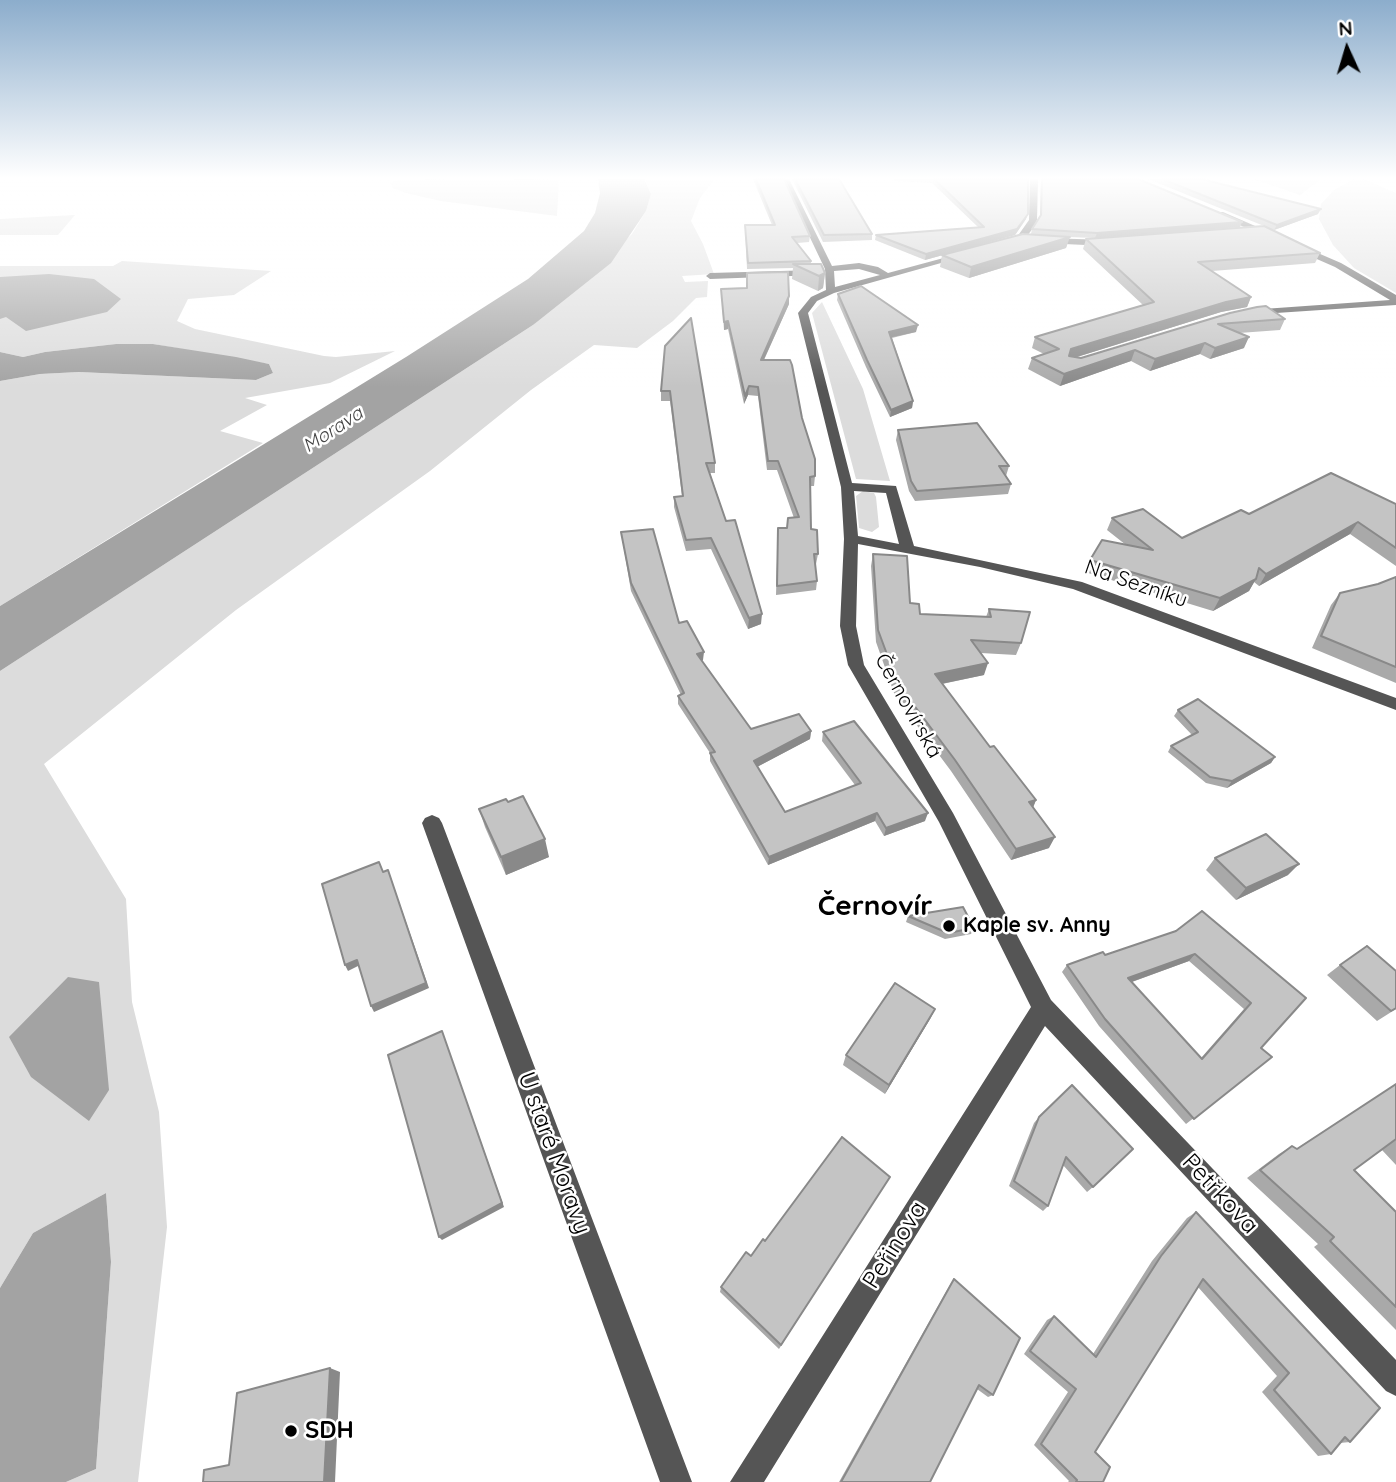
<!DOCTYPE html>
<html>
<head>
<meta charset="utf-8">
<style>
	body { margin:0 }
	#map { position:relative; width:1396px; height:1482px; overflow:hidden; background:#fff; font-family:Quicksand,sans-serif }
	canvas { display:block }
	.north { position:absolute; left:1312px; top:14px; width:70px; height:70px; -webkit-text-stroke:5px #fff; paint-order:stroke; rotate:356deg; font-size:19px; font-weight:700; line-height:28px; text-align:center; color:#000 }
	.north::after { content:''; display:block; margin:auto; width:24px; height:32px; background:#000; clip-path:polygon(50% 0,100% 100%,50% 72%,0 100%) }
</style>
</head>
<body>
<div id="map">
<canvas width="1396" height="1482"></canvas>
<div class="north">N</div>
</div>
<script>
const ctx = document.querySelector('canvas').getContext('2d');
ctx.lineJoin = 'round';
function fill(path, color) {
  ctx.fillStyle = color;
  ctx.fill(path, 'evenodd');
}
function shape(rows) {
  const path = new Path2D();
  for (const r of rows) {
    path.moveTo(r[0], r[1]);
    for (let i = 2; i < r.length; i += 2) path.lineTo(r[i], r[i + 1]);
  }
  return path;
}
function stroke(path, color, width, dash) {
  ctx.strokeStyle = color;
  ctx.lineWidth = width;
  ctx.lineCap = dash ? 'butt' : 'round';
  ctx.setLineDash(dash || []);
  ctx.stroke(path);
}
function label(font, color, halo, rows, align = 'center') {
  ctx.font = font + ' Quicksand,sans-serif';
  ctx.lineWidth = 5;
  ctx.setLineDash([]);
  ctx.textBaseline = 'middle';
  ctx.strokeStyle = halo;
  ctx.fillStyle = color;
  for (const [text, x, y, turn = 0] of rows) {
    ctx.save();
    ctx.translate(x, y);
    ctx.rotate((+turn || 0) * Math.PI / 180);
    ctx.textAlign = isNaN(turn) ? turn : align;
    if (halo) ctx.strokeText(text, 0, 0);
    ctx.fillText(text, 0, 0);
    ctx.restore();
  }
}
const green = shape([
	[559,179,557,216,441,201,406,193,393,188,390,183,397,180],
	[644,179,715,179,700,198,691,221,703,244,714,274,682,276,685,282,708,281,707,297,696,298,673,321,637,348,594,345,531,390,430,471,236,610,44,764,126,899,132,1002,159,1112,167,1227,138,1482,66,1482,96,1469,111,1262,106,1193,33,1233,0,1288,0,671,533,325,632,234,646,211,651,194],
	[1253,179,1321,179,1300,195],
	[1354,179,1363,179,1396,193,1396,293,1354,268,1333,245,1319,219,1321,204,1334,190],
	[75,215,58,235,0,235,0,219],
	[122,261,271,271,234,295,188,299,177,321,195,329,324,356,336,357,395,351,330,383,245,398,267,405,220,431,263,443,0,606,0,381,40,374,79,372,256,380,273,373,269,364,153,344,116,344,45,352,23,357,0,352,0,266,113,266],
	[822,302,863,389,890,481,856,479,812,313],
	[863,491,874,493,876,497,879,527,872,532,859,528,856,496]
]);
const water = shape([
	[598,179,644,179,651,194,646,211,611,263,533,325,0,671,0,606,406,357,528,279,584,231,595,213,600,193],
	[49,274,94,279,121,299,107,312,26,331,6,317,0,319,0,277],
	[116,344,153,344,236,357,269,364,273,373,256,380,79,372,40,374,0,381,0,352,23,357,45,352],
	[68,977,99,982,109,1090,89,1121,31,1077,9,1037],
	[106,1193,111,1262,96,1469,66,1482,0,1482,0,1288,33,1233]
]);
const minor = shape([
	[782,179,789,179,832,266,859,263,878,267,888,273,962,253,966,256,834,293,817,301,808,313,852,483,896,486,914,546,1082,582,1396,698,1396,710,1073,589,980,567,858,544,856,626,864,665,953,813,1051,1000,1396,1360,1396,1396,1386,1391,1045,1026,764,1482,730,1482,1031,1007,939,822,848,665,840,626,844,539,841,487,798,313,811,297,826,290,825,269,782,179],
	[859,269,880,275,835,287,834,271,859,269],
	[854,491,886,493,899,544,858,536,854,491],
	[1030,179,1038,179,1037,220,1034,227,1023,241,1002,245,1002,241,1017,237,1029,220,1030,179],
	[1217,212,1223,212,1276,235,1269,237,1217,216,1217,212],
	[1045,238,1108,240,1112,243,1108,246,1042,243,1045,238],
	[1297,244,1341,263,1396,295,1396,305,1246,315,1244,313,1249,310,1390,300,1335,267,1294,249,1297,244],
	[816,270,820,273,819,275,710,279,706,276,710,273,816,270],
	[432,815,439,818,442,823,692,1482,660,1482,422,823,425,818,432,815]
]);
const wall = shape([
	[753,179,784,179,810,236,809,242,797,243,811,261,811,264,825,273,823,288,818,291,792,279,793,268,747,269,745,225,772,225],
	[792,179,839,179,872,234,872,240,823,242],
	[894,179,1028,179,1026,219,1015,235,925,260,875,240,876,235,978,227,932,183,895,181],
	[1041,179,1138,179,1240,227,1264,226,1148,179,1201,179,1318,214,1274,230,1265,227,1320,253,1315,263,1212,271,1251,297,1247,307,1221,312,1077,357,1081,358,1230,313,1285,319,1280,330,1239,333,1244,348,1210,359,1200,354,1150,371,1131,361,1060,386,1028,369,1032,358,1044,354,1032,348,1035,337,1143,305,1083,249,1086,239,1094,238,1069,237,1066,248,969,278,940,267,942,255,1031,234,1032,229,1040,217],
	[721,289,789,296,789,304,764,360,802,418,815,476,814,486,810,486,811,529,818,554,816,564,815,564,817,581,816,590,776,595,778,528,787,528,788,518,794,518,777,470,767,470,758,396,748,395,744,404,728,329,724,330],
	[838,294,916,332,892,338,913,401,912,408,890,417,866,367,837,300],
	[665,346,715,463,715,473,710,473,761,624,748,629,711,549,686,551,674,507,674,497,682,496,670,401,661,401,661,391],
	[898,430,1009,466,1006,476,1011,484,1008,494,915,501,909,491,896,440],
	[1396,504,1396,566,1350,534,1259,586,1254,582,1249,591,1213,611,1085,572,1090,560,1126,545,1107,530,1112,518,1182,538,1249,514],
	[621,532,703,660,702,661,751,729,811,731,810,739,757,767,785,812,855,785,822,741,823,732,925,821,884,836,875,821,768,865,710,761,710,753,678,704,678,696,681,695,631,591],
	[873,554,920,614,986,617,989,609,1021,643,1016,655,981,653,984,675,942,684,990,747,1036,800,1033,808,1049,848,1011,860,951,771,895,696,876,642,871,566],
	[1396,577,1396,683,1312,648,1331,605,1340,593,1378,584],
	[1178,710,1275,757,1271,763,1227,788,1206,783,1168,752,1171,746,1192,735,1174,716],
	[508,802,549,857,506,875,485,827,479,809],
	[1215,858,1288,875,1236,900,1206,870],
	[908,916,974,928,971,934,945,939,906,922],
	[1176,931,1306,998,1261,1048,1272,1057,1186,1124,1099,1026,1062,972,1067,965,1105,955],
	[1189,961,1244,1009,1201,1058,1132,982],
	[1340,965,1396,1009,1377,1021,1327,975],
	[935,1009,930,1019,885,1094,843,1065,846,1055],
	[1396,1084,1396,1165,1382,1150,1354,1170,1396,1212,1396,1330,1314,1247,1318,1244,1247,1178,1279,1154,1292,1146,1296,1149],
	[1039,1117,1093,1187,1087,1192,1063,1165,1048,1206,1043,1211,1009,1186,1034,1123],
	[886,1183,779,1349,720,1292,721,1287,765,1241],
	[1196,1212,1350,1442,1340,1443,1331,1454,1318,1456,1262,1392,1277,1376,1198,1287,1095,1452,1103,1482,1068,1482,1069,1481,1034,1445,1068,1392,1024,1354,1047,1320,1054,1316,1093,1354,1152,1261,1187,1218],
	[954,1279,993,1395,988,1397,977,1389,930,1482,839,1482,951,1283]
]);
const shadedWall = shape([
	[1321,209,1318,214,1274,230,1277,225],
	[1028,214,1026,219,1015,235,925,260,926,254],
	[1242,222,1240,227,1095,238,1097,233],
	[1070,237,1066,248,969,278,971,267],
	[825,273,823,288,818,291,819,276],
	[789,296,789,304,760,368,761,360],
	[1251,297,1247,307,1221,312,1067,360,1071,349,1226,302],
	[728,321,728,329,724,330,724,322],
	[918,325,916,332,888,338,889,332],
	[1249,337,1244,348,1210,359,1215,348],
	[1205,343,1200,354,1150,371,1155,359],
	[1135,350,1131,361,1060,386,1064,374],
	[749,386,748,395,744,404,745,396],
	[913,401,912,408,890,417,891,410],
	[1358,522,1350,534,1259,586,1266,574],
	[1256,579,1249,591,1213,611,1220,598],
	[762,614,761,624,748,629,749,618],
	[704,652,703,660,697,662,697,654],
	[988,663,984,675,931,686,935,674],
	[811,731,810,739,753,769,754,761],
	[1275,757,1271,763,1227,788,1232,781],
	[1036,800,1031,812,1029,802],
	[877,813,875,821,768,865,769,857],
	[928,813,925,821,884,836,886,828],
	[1055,837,1049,848,1011,860,1016,849],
	[545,839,549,857,506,875,501,857],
	[1299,864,1288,875,1236,900,1246,888],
	[388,870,429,988,374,1012,371,1006],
	[1195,954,1189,961,1123,985,1128,978],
	[357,960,360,965,348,971,345,965],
	[935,1009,930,1019,885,1094,889,1085],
	[442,1031,504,1207,442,1240,439,1237],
	[330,1368,340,1372,335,1482,324,1482]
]);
const building = shape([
	[756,179,784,179,810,236,792,237,811,261,748,263,745,225,775,225,756,179],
	[795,179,839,179,872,234,824,235,795,179],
	[934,179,1028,179,1028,214,1017,229,926,254,876,235,984,227,934,179],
	[1042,179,1138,179,1242,222,1097,233,1032,229,1041,215,1042,179],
	[1162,179,1201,179,1321,209,1277,225,1162,179],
	[1264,226,1320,253,1198,262,1251,297,1226,302,1071,349,1069,356,1081,358,1230,313,1257,307,1266,306,1285,319,1218,324,1249,337,1215,348,1205,343,1155,359,1135,350,1064,374,1032,358,1059,349,1035,337,1154,302,1086,239,1264,226],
	[1023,234,1070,237,971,267,942,255,1023,234],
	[793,264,821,264,825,273,819,276,793,264],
	[788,272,789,296,761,360,790,360,792,365,802,418,815,459,815,476,810,477,811,529,817,530,818,554,814,554,817,581,777,586,778,528,787,528,788,518,799,517,778,461,768,461,758,387,749,386,745,396,728,321,724,322,721,289,747,288,747,273,788,272],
	[861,286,918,325,889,332,913,401,891,410,867,360,838,294,861,286],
	[691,318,715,463,706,463,726,521,735,520,762,614,749,618,711,538,686,540,674,497,683,496,670,391,661,391,665,346,691,318],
	[977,423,1009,466,999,466,1011,484,917,491,911,481,898,430,977,423],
	[1331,473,1396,504,1396,548,1358,522,1266,574,1259,568,1256,579,1220,598,1090,560,1102,540,1153,550,1112,518,1143,509,1182,538,1241,510,1249,514,1331,473],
	[653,529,679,623,687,621,704,652,697,654,751,729,799,714,811,731,754,761,785,812,861,783,823,732,854,721,928,813,886,828,877,813,769,857,710,753,715,752,678,696,684,693,631,583,621,532,653,529],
	[873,554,907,556,910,603,919,604,920,614,991,617,989,609,1030,612,1021,643,971,640,988,663,935,674,990,747,994,746,1036,800,1029,802,1055,837,1016,849,955,760,898,684,878,630,873,554],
	[1396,577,1396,667,1321,636,1340,593,1378,584,1396,577],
	[1198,699,1275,757,1232,781,1210,777,1171,746,1198,732,1178,710,1198,699],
	[523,796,545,839,501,857,479,809,506,799,508,802,523,796],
	[1266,834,1299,864,1246,888,1215,858,1266,834],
	[379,862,383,872,388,870,426,983,371,1006,357,960,345,965,322,884,379,862],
	[963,907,974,928,948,933,908,916,963,907],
	[1202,911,1306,998,1261,1048,1272,1057,1194,1119,1105,1019,1067,965,1103,952,1105,955,1176,931,1202,911],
	[1195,954,1251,1003,1202,1059,1128,978,1195,954],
	[1367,946,1396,971,1396,1008,1391,1011,1340,965,1367,946],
	[895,983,935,1009,889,1085,846,1055,895,983],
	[442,1031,502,1203,439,1237,388,1055,442,1031],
	[1396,1084,1396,1139,1354,1170,1396,1212,1396,1307,1330,1241,1334,1237,1260,1170,1292,1146,1297,1149,1396,1084],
	[1072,1085,1133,1149,1093,1187,1066,1157,1048,1206,1014,1181,1039,1117,1072,1085],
	[842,1137,890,1177,781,1345,721,1287,746,1252,751,1256,763,1239,765,1241,842,1137],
	[1196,1212,1380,1408,1350,1442,1345,1437,1331,1454,1274,1390,1289,1373,1203,1279,1095,1452,1110,1467,1103,1482,1076,1482,1077,1480,1041,1444,1076,1389,1030,1351,1054,1316,1096,1357,1161,1256,1196,1212],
	[954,1279,1020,1338,993,1395,979,1385,930,1482,841,1482,954,1279],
	[330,1368,324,1482,203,1482,204,1470,229,1465,237,1393,330,1368]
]);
const markers = [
	[949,926,7,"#000"],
	[291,1431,7,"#000"]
];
const farWaternames = [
	["Morava",333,430,-33]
];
const streetNames = [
	["Na Sezníku",1136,584,19],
	["Černovírská",908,706,61]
];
const poiNames = [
	["Kaple sv. Anny",963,926]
];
const nearStreetnames = [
	["U staré Moravy",554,1153,70],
	["Petřkova",1220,1194,47],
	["Peřinova",895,1245,-58]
];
const nearPoinames = [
	["SDH",305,1431]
];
const districtNames = [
	["Černovír",875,907]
];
fill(green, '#dcdcdc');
fill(water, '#a3a3a3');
fill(minor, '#555');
fill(wall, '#a9a9a9');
fill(shadedWall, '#898989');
fill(building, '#c4c4c4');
stroke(building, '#898989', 2);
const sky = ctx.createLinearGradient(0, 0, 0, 387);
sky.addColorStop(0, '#8cadcc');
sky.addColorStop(0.46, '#fff');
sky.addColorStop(1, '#ffffff00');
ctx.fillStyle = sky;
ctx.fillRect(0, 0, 1396, 387);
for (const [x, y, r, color] of markers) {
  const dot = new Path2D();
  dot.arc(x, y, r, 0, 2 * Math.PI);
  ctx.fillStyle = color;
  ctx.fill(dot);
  stroke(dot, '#fff', 2.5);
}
label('italic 19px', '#444', '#fff', farWaternames);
label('21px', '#000', '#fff', streetNames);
label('bold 21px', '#000', '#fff', poiNames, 'left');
label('24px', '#000', '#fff', nearStreetnames);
label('bold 24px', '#000', '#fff', nearPoinames, 'left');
label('bold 28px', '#000', '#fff', districtNames);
</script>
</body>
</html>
